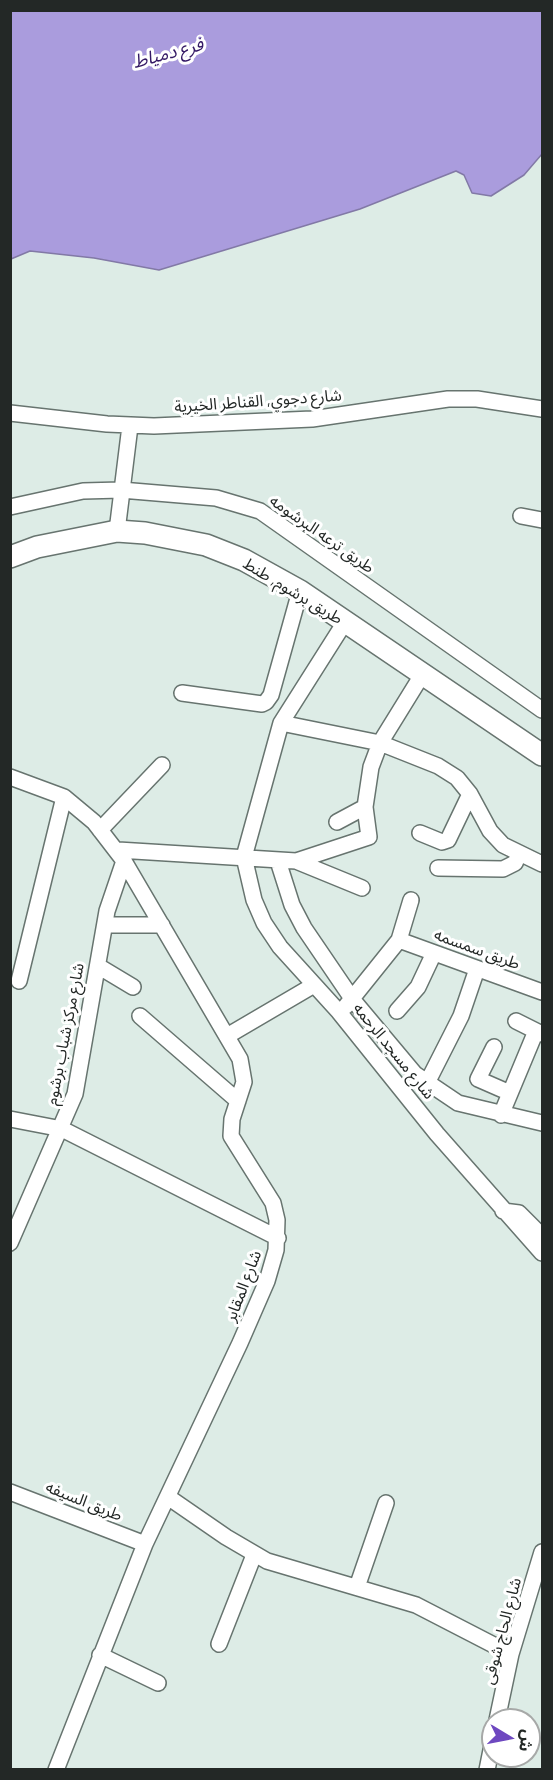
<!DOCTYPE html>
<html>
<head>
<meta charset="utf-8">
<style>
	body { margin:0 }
	#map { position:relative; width:553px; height:1780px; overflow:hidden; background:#ddece6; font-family:Barlow,"Noto Sans Arabic",sans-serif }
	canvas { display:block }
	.frame { position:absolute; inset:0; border:12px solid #232826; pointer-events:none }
	.north { position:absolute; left:481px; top:1708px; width:60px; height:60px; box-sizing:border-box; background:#fff; border:2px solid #a7a9a8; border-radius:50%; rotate:100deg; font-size:16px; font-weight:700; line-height:24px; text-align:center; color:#232826 }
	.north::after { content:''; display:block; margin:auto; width:21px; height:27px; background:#6e48c0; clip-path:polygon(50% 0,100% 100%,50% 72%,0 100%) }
</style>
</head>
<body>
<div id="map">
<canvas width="553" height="1780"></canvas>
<div class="frame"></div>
<div class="north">ش</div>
</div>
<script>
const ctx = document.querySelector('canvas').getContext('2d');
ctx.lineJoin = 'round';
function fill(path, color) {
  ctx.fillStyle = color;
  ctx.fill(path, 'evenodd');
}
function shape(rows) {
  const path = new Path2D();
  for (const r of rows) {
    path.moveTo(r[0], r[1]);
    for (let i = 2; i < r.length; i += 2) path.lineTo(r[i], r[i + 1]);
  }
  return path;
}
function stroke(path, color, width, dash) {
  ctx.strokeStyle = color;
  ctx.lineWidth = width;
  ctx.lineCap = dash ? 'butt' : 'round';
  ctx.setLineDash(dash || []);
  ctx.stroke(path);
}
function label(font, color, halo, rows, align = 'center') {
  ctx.font = font + ' Barlow,"Noto Sans Arabic",sans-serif';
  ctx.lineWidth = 6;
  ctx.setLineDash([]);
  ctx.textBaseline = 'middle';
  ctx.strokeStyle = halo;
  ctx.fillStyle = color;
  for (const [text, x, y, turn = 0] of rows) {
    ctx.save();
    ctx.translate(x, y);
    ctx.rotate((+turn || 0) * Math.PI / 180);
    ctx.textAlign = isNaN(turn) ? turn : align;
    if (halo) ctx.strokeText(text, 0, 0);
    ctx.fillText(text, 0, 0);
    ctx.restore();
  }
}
const water = shape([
	[11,10,542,11,542,154,524,175,491,196,472,193,464,175,456,171,360,209,159,270,94,258,30,251,11,259,11,10]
]);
const minor = shape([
	[10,413,107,424,154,426,312,419,448,399,477,399,542,409],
	[10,507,83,491,121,490,216,498,260,511,542,710],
	[521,516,542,520],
	[117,531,130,426],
	[345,622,281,723,244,857,254,900,264,923,280,947,339,1012,437,1134,542,1253],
	[182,693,262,704,266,702,271,695,300,591],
	[281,723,380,743,438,766,457,778,470,794,490,831,503,845,542,864],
	[10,777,64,797,94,822,124,861,240,1059,244,1082,232,1119,231,1136,273,1203,277,1220,276,1250,267,1281,240,1343,145,1544,56,1770],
	[337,822,365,807],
	[100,830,162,765],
	[420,833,442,842,448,840,470,794],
	[118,850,296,861,369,837,365,807,371,767,380,743,422,675],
	[278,861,292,905,304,928,353,1000,415,1074,458,1103,542,1123],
	[296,861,362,888],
	[438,868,503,869,515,863,519,854],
	[105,925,162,925],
	[399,940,542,992],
	[98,966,133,987],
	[19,981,64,797],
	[346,1006,399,940,411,900],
	[397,1011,418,987,434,953],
	[140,1016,238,1101],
	[516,1021,542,1034],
	[227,1036,314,985],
	[494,1047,478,1079,510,1093],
	[427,1083,461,1016,477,969],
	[501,1115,536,1031],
	[10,1119,62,1129,278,1238],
	[503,1211,519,1213,542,1236],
	[10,1243,75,1094,107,911,124,861],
	[10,1492,145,1544],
	[168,1497,226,1537,267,1561,416,1605,511,1654],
	[357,1587,386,1503],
	[219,1644,254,1555],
	[100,1655,158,1683],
	[497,1720,511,1654,542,1552],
	[487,1770,493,1740]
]);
const secondary = shape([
	[10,557,37,547,117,531,145,533,206,545,244,560,300,591,542,755]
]);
const streetNames = [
	["شارع دجوي, القناطر الخيرية",258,401,-4],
	["طريق ترعه البرشومه",322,534,35],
	["طريق برشوم, طنط",293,591,31],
	["طريق سمسمه",477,949,20],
	["شارع مركز شباب برشوم",65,1034,-79],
	["شارع مسجد الرحمه",394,1051,51],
	["شارع المقابر",243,1286,-69],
	["طريق السيفه",84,1501,22],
	["شارع الحاج شوقى",502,1631,-75]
];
const waterNames = [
	["فرع دمياط",168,53,-15]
];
fill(water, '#aa9cdd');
stroke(water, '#8279a6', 1.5);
stroke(minor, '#67746f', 18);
stroke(secondary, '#67746f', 24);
stroke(minor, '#fff', 15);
stroke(secondary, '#fff', 21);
label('16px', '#232826', '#fff', streetNames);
label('italic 18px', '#341965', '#fff', waterNames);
</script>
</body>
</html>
